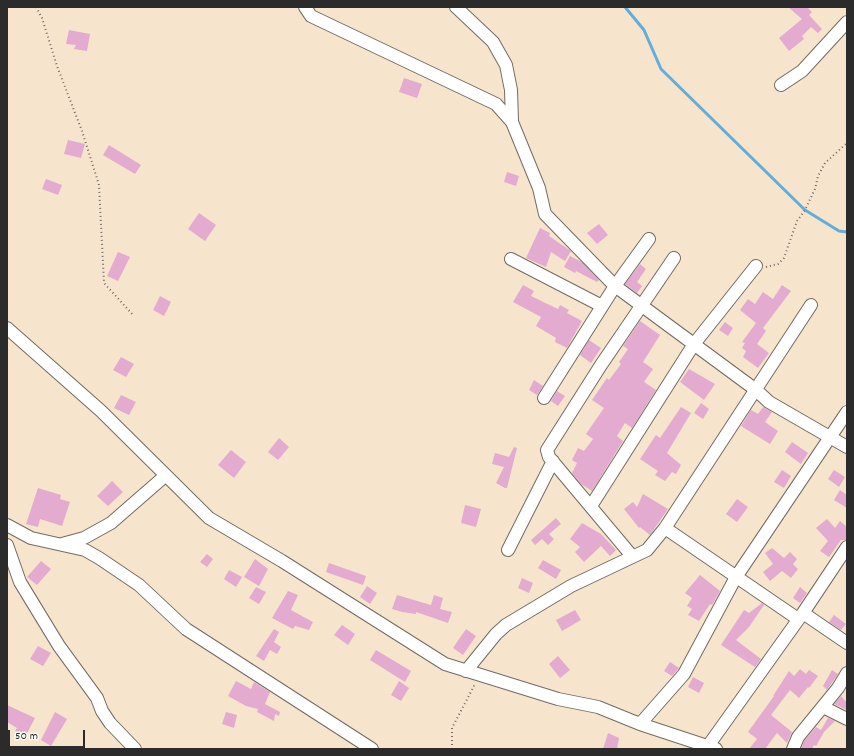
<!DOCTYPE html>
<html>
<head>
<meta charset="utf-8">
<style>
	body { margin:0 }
	#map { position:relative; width:854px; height:756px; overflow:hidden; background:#f7e4cd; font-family:Dekko,sans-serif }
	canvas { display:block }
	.frame { position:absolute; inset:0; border:8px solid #2b2b2b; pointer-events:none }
	.scale { position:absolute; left:8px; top:730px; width:77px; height:18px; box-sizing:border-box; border:2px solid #2b2b2b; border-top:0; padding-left:5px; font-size:12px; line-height:14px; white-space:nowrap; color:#2b2b2b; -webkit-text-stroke:3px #fdfcf7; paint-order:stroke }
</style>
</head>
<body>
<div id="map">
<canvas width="854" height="756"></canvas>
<div class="frame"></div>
<div class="scale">50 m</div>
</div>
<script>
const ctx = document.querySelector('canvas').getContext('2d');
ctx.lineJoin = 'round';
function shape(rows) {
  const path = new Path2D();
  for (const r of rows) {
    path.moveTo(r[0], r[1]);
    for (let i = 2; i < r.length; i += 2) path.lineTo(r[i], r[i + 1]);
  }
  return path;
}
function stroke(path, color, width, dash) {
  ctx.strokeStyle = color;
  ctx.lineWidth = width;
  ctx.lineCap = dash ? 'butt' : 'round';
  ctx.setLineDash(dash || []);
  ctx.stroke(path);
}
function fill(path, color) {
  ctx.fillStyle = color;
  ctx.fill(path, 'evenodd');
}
const stream = shape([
	[625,7,644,30,661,69,805,210,839,231,847,232]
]);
const building = shape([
	[788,7,807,7,812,12,809,15,822,29,818,33,811,27,802,36,804,39,789,51,779,38,802,19],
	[69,30,90,34,87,51,74,49,76,45,66,44],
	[404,78,422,84,417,98,399,92],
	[68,140,85,144,81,158,64,154],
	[109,145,141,165,135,174,103,155],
	[507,172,519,176,516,186,504,182],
	[46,179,62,185,58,195,42,189],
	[199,213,216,225,205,241,188,229],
	[599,224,608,235,597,244,587,233],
	[540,228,550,233,549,236,571,251,565,261,551,252,546,267,526,258],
	[118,252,130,257,118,281,107,276],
	[570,256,582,262,599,280,597,282,576,271,575,273,564,267],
	[640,264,646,269,637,282,642,286,637,293,625,284],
	[523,285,534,291,531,296,558,309,560,305,569,310,567,313,582,321,567,348,555,342,556,338,536,326,541,317,513,302],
	[782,285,791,291,763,328,766,331,757,344,769,353,758,368,743,357,746,351,742,348,745,343,742,342,756,323,740,310,748,299,755,304,763,292,773,299],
	[160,296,171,302,164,316,153,310],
	[640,321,660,335,643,362,653,369,644,382,656,390,632,428,625,423,617,436,623,441,592,491,581,484,572,473,577,463,572,460,578,448,584,451,593,439,586,434,604,408,592,400,607,378,609,380,621,364,619,362,628,349,623,346],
	[725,322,733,328,728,336,719,330],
	[589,340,601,348,591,363,580,355],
	[121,357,134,364,126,377,113,370],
	[689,369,715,384,704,400,680,382],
	[534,380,543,386,537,395,529,390],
	[557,391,565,396,558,406,551,401],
	[121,395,136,402,129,415,114,408],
	[701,403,709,409,703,419,694,413],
	[681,407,691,413,667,453,681,465,676,474,672,472,665,481,655,475,658,471,640,459,656,435,660,438],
	[763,407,772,412,765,422,778,431,770,444,741,426,751,410,758,414],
	[279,438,289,447,278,460,268,452],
	[792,442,808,453,801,464,785,452],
	[514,447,517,448,507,488,505,488,496,483,504,467,492,464,495,453,509,457],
	[231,450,246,462,234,478,218,465],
	[782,470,791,476,784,488,774,482],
	[834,470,845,477,839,487,828,479],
	[112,481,123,492,108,506,97,496],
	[38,488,61,495,60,499,70,502,62,526,40,519,38,527,26,524],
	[840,490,847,495,847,508,834,500],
	[643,494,668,509,650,535,640,527,639,528,624,509,633,502,637,507],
	[737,499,748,507,737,522,726,514],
	[465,505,481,509,476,527,461,523],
	[556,518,561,524,549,534,554,539,548,545,542,539,535,545,531,540],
	[827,519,835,528,840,521,847,527,847,540,841,540,829,557,820,551,828,541,816,528],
	[582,523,601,534,616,550,610,556,601,546,584,562,575,552,580,547,570,539],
	[772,548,784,558,790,552,797,559,793,564,798,569,791,578,782,571,770,581,763,572,773,564,765,553],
	[207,554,213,559,207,567,200,562],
	[255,559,268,569,259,586,244,577],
	[543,560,561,570,556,579,538,568],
	[41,561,51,569,37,585,27,577],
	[329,563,366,576,363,585,326,572],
	[229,570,242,577,236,587,224,579],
	[700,575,720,591,712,605,710,604,699,621,688,615,692,609,687,606,692,598,685,593],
	[522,578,533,583,529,593,518,588],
	[367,586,377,593,370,604,360,597],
	[256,587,266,592,259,604,249,598],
	[800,587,807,593,800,603,793,598],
	[288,591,298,595,291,610,313,622,309,630,295,626,293,629,272,618],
	[397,595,431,605,434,595,443,598,440,609,452,612,448,623,416,612,416,614,402,612,392,609],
	[762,603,764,605,749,627,736,640,761,659,755,667,721,645,744,610,749,613],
	[575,610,581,620,562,631,556,620],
	[834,615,846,624,841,630,829,622],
	[342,625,355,634,348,645,334,635],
	[274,629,279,632,274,642,281,647,277,654,270,650,264,661,256,656],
	[466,629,476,636,463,655,453,648],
	[38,646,51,653,43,666,30,659],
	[376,650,411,671,405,682,370,660],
	[558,656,570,670,560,678,549,664],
	[670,662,679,668,672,676,664,671],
	[800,669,806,674,809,670,818,676,809,688,808,687,799,698,790,690,771,715,792,732,787,743,777,733,765,749,749,749,757,739,748,732,774,696,773,696,789,671,794,676],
	[832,670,838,674,827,690,823,686],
	[693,677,704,683,699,693,688,687],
	[236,681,251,689,254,682,270,692,265,704,280,712,279,716,275,714,274,721,257,712,258,709,246,706,228,696],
	[399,681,409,688,401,701,391,695],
	[841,696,847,703,847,710,834,704],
	[7,705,35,718,25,737,15,731,17,728,7,722],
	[55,712,67,719,51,746,41,740],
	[226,712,237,715,234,728,222,724],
	[828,718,835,721,824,732,816,746,814,745,812,749,801,749,804,741,816,727,821,730],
	[608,733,619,738,617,749,603,749]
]);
const path = shape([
	[36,7,42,18,57,66,82,131,99,185,104,283,134,316],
	[766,267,778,264,784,258,797,221,805,210,815,189,818,176,825,163,847,143],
	[452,749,452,728,475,684]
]);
const street = shape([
	[305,7,311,16,496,104,512,122,539,188,545,214,615,286,756,390,769,402,847,447],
	[456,7,493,42,506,65,511,90,512,122],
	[781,85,802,71,847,22],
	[511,259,602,306],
	[7,328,101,411,209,518,282,561,445,664,558,699,598,707,640,724,716,749],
	[544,398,615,286,649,239],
	[591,506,694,344,756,266],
	[7,525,31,538,85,550,99,558,139,585,186,629,372,749],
	[665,528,798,619],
	[62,544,84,538,111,523,165,476],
	[7,545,20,582,59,646,97,698,102,711,110,723,135,749],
	[508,550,553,461],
	[632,556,549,457,547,450,601,365,674,258],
	[803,613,847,643],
	[466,671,496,634,506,625,571,586,647,550,665,528,811,305],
	[823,707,847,719],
	[640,724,684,674,736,577,847,412],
	[708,746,803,613,847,547],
	[793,749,798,737,838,688,847,673]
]);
stroke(stream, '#63addb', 3);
fill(building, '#e3abd0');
stroke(street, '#726c64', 14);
stroke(path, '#726c64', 2, [1, 3]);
stroke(street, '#fff', 12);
</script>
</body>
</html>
